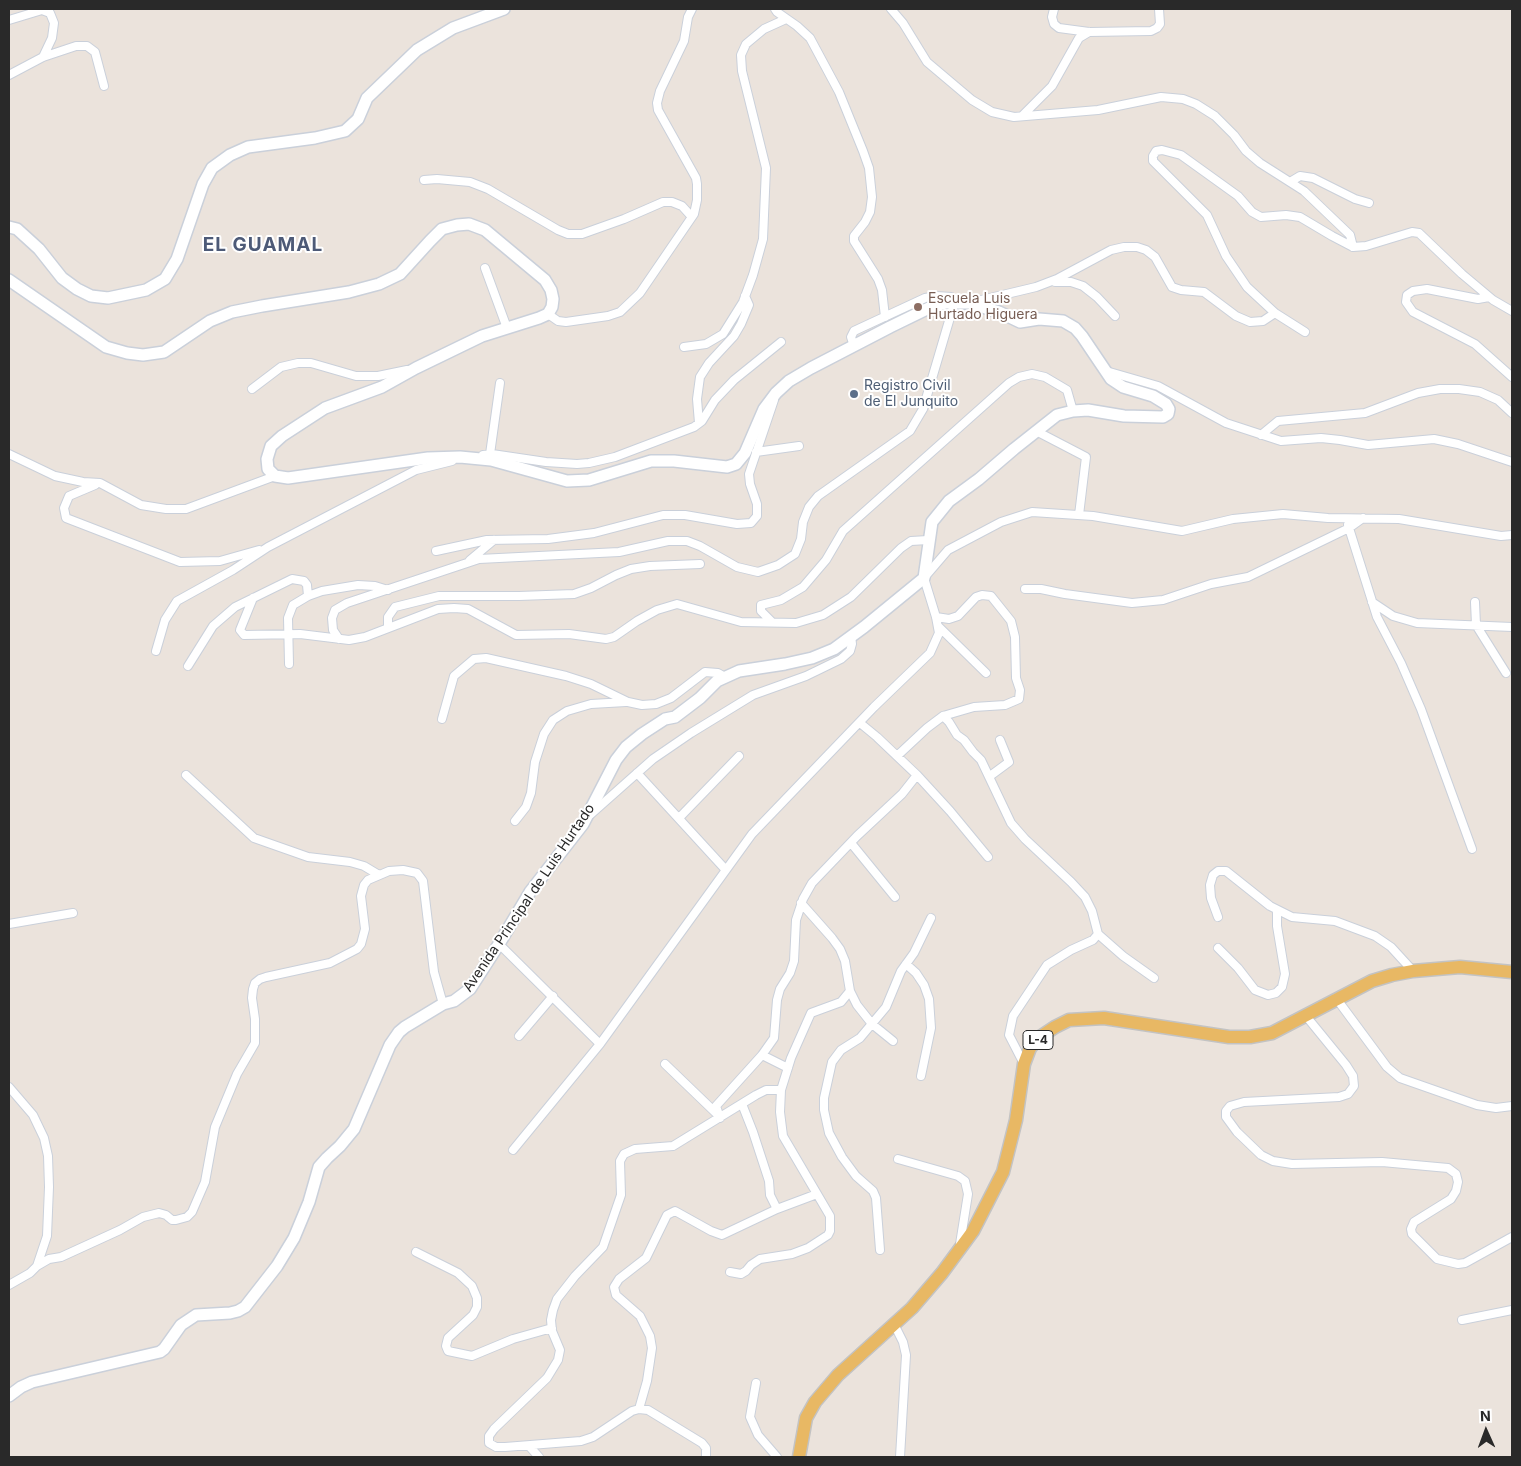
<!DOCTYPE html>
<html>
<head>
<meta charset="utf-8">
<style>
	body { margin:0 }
	#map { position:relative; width:1521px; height:1466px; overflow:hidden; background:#ebe3dc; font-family:Inter,sans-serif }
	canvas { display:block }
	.frame { position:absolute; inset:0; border:10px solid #292929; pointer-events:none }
	.north { position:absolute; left:1461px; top:1406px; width:50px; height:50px; -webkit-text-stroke:4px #fff; paint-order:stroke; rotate:358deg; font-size:14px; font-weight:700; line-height:20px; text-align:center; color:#292929 }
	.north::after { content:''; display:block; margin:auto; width:18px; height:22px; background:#292929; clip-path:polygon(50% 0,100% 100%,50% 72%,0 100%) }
</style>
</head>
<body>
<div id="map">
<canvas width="1521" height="1466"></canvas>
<div class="frame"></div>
<div class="north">N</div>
</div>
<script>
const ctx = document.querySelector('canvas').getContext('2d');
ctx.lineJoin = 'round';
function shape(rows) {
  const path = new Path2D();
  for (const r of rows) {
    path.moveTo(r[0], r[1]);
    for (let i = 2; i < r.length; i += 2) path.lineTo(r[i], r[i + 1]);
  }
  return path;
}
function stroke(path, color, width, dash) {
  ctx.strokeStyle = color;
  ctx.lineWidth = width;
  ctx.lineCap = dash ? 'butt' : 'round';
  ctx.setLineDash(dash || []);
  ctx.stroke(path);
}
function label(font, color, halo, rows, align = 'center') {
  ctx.font = font + ' Inter,sans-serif';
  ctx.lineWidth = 4;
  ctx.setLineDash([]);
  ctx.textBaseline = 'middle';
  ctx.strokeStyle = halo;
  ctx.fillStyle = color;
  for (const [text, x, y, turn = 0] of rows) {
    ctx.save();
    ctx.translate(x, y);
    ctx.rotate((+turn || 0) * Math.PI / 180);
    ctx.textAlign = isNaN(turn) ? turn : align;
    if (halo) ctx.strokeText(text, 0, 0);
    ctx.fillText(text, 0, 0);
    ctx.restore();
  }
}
const street = shape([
	[775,9,777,12,797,26,810,38,839,92,863,151,869,168,872,197,870,212,865,222,854,236,854,241,878,279,882,290,885,317],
	[891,9,903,23,927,62,972,100,992,112,1014,117,1098,110,1161,97,1183,99,1196,104,1215,116,1234,135,1246,151,1260,163,1304,191,1350,235,1353,247],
	[1054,9,1052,17,1054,24,1059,28,1089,32,1151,31,1157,28,1160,24,1159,9],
	[9,20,42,10,50,13,54,23,52,38,43,57],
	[9,75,43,57,76,46,87,46,95,52,104,86],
	[1022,116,1052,86,1079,38,1089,32],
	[424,180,437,179,470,182,488,189,558,230,568,234,582,234,624,219,663,202,672,202,682,206,692,217],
	[1290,182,1300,176,1313,178,1355,199,1369,203],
	[485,268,507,328],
	[1055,282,1071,282,1083,286,1097,297,1115,316],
	[1489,297,1478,299,1427,289,1413,291,1407,295,1406,302,1413,312,1475,344,1512,377],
	[973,302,1036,287,1057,279,1111,250,1124,247,1137,247,1146,250,1155,257,1172,287,1181,290,1204,292,1236,316,1250,322,1263,321,1275,313],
	[548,314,558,321,566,322,608,316,620,312,640,293,694,214,697,200,697,184,696,178,658,110,657,103,660,91,684,41,688,17,692,9],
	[1305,332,1275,313,1247,287,1226,256,1207,215,1153,161,1153,156,1156,151,1162,150,1181,155,1238,196,1252,212,1261,217,1286,215,1300,217,1332,236,1353,247,1366,246,1412,232,1419,233,1462,274,1493,300,1512,311],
	[684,347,706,344,723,334,743,302,753,275,763,239,766,168,742,71,741,55,746,44,764,29,786,19],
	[1106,371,1158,386,1226,423,1281,441,1321,438,1340,440,1368,445,1434,439,1458,444,1512,462],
	[252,389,281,367,298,363,311,363,356,376,378,376,407,370],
	[699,423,697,399,700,377,709,363,734,336,741,324,749,305,745,296],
	[1036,431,1086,457,1079,515],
	[1261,435,1278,421,1365,413,1418,393,1440,389,1459,389,1480,392,1498,400,1512,413],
	[756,452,799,446],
	[9,454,55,476,83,482,100,483,141,505,166,509,186,509,275,476],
	[490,454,500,383],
	[483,455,492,454,546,462,577,464,589,463,615,457,694,427,702,421,715,400,734,380,781,342],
	[95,485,69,496,64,508,66,518,180,562,220,561,259,550],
	[1348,525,1377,617,1401,663,1421,709,1472,849],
	[436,551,487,540,548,539,594,533,663,515,685,515,737,524,751,523,757,516,757,504,750,484,749,474,774,400],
	[470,560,494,540],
	[1025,589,1041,589,1065,594,1132,603,1163,600,1211,584,1248,577,1349,528,1363,518],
	[253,598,240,630,244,635,300,634,349,640,365,637,438,609,454,608,468,609,516,635,569,634,606,639,614,637,637,621,657,610,677,604,741,622,796,623,823,615,851,597,901,548,911,541,928,540],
	[1372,602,1393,616,1417,623,1512,627],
	[1475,602,1476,625,1506,673],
	[772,622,761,611,761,605,781,600,803,587,826,560,843,531,1009,383,1019,377,1032,374,1045,377,1067,390,1073,411],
	[938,626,986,673],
	[388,627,388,617,395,607,439,596,519,596,574,594,591,588,616,575,631,569,650,566,700,564],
	[339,639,333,630,332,618,335,610,347,603,479,559,619,552,668,541,687,541,700,546,737,567,758,572,778,565,795,554,801,539,803,522,809,507,818,496,910,431,923,409,954,304,951,297,937,296,925,298,854,331,851,337,854,346],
	[156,651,165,620,177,601,233,570,268,547,391,483,416,470,452,461],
	[289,664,288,618,293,605,308,596,322,591,358,585,375,586,388,590],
	[188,666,213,626,235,607,292,579,304,581,307,585,308,596],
	[943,716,949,722,957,735,964,740,973,752,981,760,1011,823,1025,839,1071,882,1085,897,1092,911,1098,934,1123,956,1154,978],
	[442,719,454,676,474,659,486,658,566,676,591,684,628,702,642,705,656,704,671,698,705,672,718,673,725,677],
	[860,723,877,737,917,775,950,811,988,857],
	[897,756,927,728,943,716,974,707,1005,705,1019,699,1020,690,1016,678,1015,637,1011,621,991,596,982,595,976,597,958,616,949,619,936,617],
	[637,773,725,869],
	[186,775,254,838,308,857,350,862,364,866,379,875],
	[990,776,1009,762,1000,740],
	[591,814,653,759,691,733,753,695,806,676,841,659,850,651,852,644,851,636],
	[679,818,739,756],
	[515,821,526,807,531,793,535,762,544,734,553,720,567,711,591,704,626,702],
	[851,843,895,897],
	[801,903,832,938,840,949,845,961,850,991,857,1005,872,1024,893,1041],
	[1218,917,1211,898,1210,885,1213,875,1218,871,1226,871,1270,906,1292,917,1335,921,1375,936,1391,947,1413,971],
	[9,924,73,913],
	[499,944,600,1044],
	[1218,948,1238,968,1255,990,1268,995,1276,993,1282,987,1285,974,1277,926,1277,910],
	[906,964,916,973,924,985,929,999,931,1028,921,1076],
	[1336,998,1387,1067,1400,1078,1477,1105,1496,1108,1512,1106],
	[1306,1016,1346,1065,1353,1076,1354,1086,1348,1094,1339,1097,1244,1102,1230,1106,1226,1111,1226,1117,1237,1132,1261,1155,1273,1161,1292,1164,1382,1162,1448,1168,1456,1174,1458,1182,1456,1191,1451,1199,1414,1222,1411,1229,1412,1234,1437,1259,1458,1264,1465,1263,1512,1237],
	[519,1036,553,996],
	[762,1055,788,1068],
	[665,1064,718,1115],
	[1024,1064,1009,1035,1013,1016,1047,965,1071,950,1093,940,1098,934],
	[9,1087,33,1115,44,1138,48,1156,49,1187,47,1236,37,1266],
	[742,1104,753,1132,769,1181,770,1195,777,1209],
	[720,1118,716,1106,762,1055,774,1038,777,1000,780,989,790,973,794,961,796,920,803,899,812,883,857,836,902,794,917,775],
	[513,1150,600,1044,752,834,874,707,930,653,939,633,936,617,924,578,948,550,1001,522,1032,512,1093,516,1182,531,1233,519,1283,514,1328,518,1399,519,1501,536,1512,535],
	[898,1159,958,1176,965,1181,968,1194,960,1244],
	[880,1250,876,1198,873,1191,856,1176,842,1157,829,1133,824,1110,824,1098,832,1062,841,1050,860,1038,886,1007,901,971,914,953,931,918],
	[416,1252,458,1273,472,1286,477,1298,477,1307,473,1315,448,1338,446,1346,448,1351,472,1356,513,1339,552,1328],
	[730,1272,741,1274,746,1271,751,1265,760,1259,792,1254,808,1248,828,1235,830,1231,830,1216,783,1136,780,1112,781,1090,791,1058,811,1013,841,1002,850,991],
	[9,1285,30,1273,37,1266,49,1259,61,1257,120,1230,143,1217,159,1213,166,1215,172,1220,176,1220,187,1217,192,1212,205,1182,215,1127,237,1074,255,1043,255,1019,252,998,253,989,255,983,260,979,266,977,330,963,357,949,361,944,365,929,361,896,364,885,368,880,389,871,403,870,417,873,423,881,434,972,443,1004],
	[1462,1320,1512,1310],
	[894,1324,903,1342,906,1355,900,1457],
	[756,1383,750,1417,758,1435,777,1457],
	[639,1409,647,1381,652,1348,650,1336,640,1316,616,1295,614,1287,619,1279,646,1258,667,1215,675,1211,711,1231,722,1235,777,1209,817,1194],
	[529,1446,539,1457],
	[706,1457,706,1448,702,1443,648,1410,639,1409,632,1411,593,1437,581,1441,505,1447,496,1447,489,1443,489,1436,494,1429,547,1378,558,1360,560,1350,552,1331,551,1320,553,1310,557,1299,575,1276,603,1247,621,1195,620,1161,624,1154,635,1149,673,1146,756,1095,766,1090,781,1090]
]);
const secondary = shape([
	[9,227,17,229,39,249,62,278,77,289,91,296,108,298,146,290,165,279,177,259,203,184,212,168,230,155,248,147,315,138,345,131,358,119,367,98,417,50,453,28,504,9],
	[9,280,106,347,127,353,143,355,164,352,210,321,232,312,262,306,349,292,379,284,400,274,430,241,442,229,457,225,469,224,485,230,545,280,551,290,553,299,552,307,548,314,539,318,482,336,416,368,382,387,325,408,282,436,271,446,267,459,268,469,275,476,288,478,428,458,460,457,491,460,567,481,589,480,651,461,674,461,727,467,736,464,745,453,764,409,776,393,789,381,811,368,890,327,931,307,946,303,969,303,999,312,1020,322,1039,319,1063,321,1075,328,1082,336,1111,379,1123,387,1153,396,1166,404,1169,409,1168,414,1163,417,1124,416,1088,410,1073,411,1057,415,1014,449,979,479,949,501,932,522,924,578,864,627,834,649,812,658,785,664,739,671,717,681,700,698,675,717,665,719,642,734,626,747,616,760,583,824,530,892,499,944,470,989,454,1001,443,1004,405,1027,399,1032,390,1045,354,1129,340,1146,327,1158,319,1167,309,1202,294,1238,277,1266,245,1307,238,1311,230,1313,196,1315,181,1325,164,1349,160,1352,32,1382,21,1387,9,1396]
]);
const primary = shape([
	[799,1457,806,1418,815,1402,838,1375,912,1308,942,1273,973,1231,1003,1172,1016,1120,1024,1064,1030,1048,1040,1037,1055,1027,1069,1020,1104,1018,1229,1037,1250,1037,1272,1033,1372,981,1392,975,1413,971,1460,967,1512,972]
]);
const markers = [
	[918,307,5,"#8d6e63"],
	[854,394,5,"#5c6f8a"]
];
const shields = [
	[1038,1040,30]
];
const shieldNames = [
	["L-4",1038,1040]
];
const educationNames = [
	["Escuela Luis",928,299],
	["Hurtado Higuera",928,315]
];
const serviceNames = [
	["Registro Civil",864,386],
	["de El Junquito",864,402]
];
const streetNames = [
	["Avenida Principal de Luis Hurtado",529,898,-56]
];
const districtNames = [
	["EL GUAMAL",263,245]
];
stroke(street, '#cad0da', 10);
stroke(secondary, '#cad0da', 14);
stroke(primary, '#c3c3c3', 15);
stroke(street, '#fff', 8);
stroke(secondary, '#fff', 11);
stroke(primary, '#e8b864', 12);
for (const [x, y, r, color] of markers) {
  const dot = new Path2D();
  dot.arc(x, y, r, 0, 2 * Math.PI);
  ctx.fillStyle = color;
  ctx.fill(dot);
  stroke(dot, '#fff', 2);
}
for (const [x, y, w] of shields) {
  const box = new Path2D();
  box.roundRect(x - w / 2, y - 9.5, w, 19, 4);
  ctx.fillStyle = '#fff';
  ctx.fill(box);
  stroke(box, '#292929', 1);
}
label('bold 12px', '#292929', null, shieldNames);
label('14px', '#785e54', '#fff', educationNames, 'left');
label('14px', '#4e5e75', '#fff', serviceNames, 'left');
label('14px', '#292929', '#fff', streetNames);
ctx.letterSpacing = '1px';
label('bold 19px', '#4d5a77', '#fff', districtNames);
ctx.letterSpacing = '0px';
</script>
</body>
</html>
